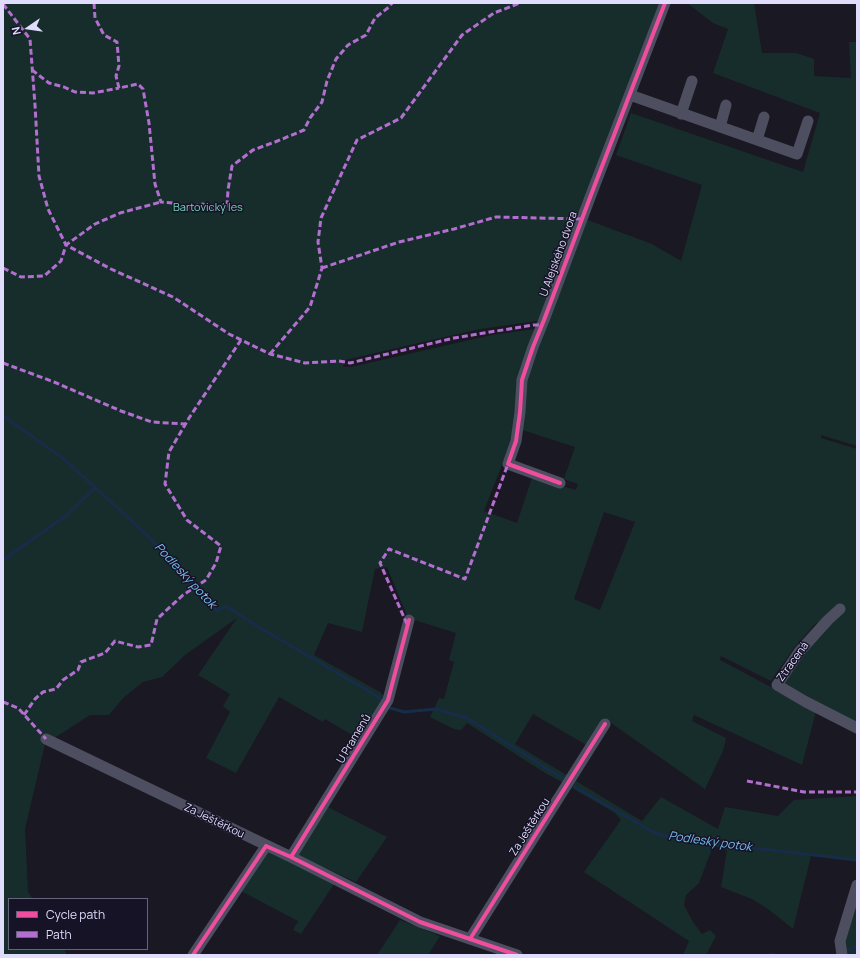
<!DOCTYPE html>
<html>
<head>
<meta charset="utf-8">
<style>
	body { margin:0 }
	#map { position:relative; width:860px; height:958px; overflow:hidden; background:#1a1822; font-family:Manrope,sans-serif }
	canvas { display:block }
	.frame { position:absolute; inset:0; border:4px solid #dfddfb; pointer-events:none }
	.legend { position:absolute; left:8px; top:898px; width:140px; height:52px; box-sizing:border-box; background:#161327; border:1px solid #66647c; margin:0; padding:5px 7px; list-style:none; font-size:12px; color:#dfddfb }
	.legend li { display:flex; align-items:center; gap:8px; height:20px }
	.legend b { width:20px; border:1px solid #66647c }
	.north { position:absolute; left:8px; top:8px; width:40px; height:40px; -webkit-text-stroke:3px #161327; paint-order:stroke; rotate:257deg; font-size:11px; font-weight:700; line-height:16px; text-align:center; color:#dfddfb }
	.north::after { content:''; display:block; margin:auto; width:14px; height:18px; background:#dfddfb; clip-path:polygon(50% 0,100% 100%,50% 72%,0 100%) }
</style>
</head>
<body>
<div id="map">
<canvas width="860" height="958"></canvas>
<div class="frame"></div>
<ul class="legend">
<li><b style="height:5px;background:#ef4d9e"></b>Cycle path</li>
<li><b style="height:5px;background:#b36fd0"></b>Path</li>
</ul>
<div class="north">N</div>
</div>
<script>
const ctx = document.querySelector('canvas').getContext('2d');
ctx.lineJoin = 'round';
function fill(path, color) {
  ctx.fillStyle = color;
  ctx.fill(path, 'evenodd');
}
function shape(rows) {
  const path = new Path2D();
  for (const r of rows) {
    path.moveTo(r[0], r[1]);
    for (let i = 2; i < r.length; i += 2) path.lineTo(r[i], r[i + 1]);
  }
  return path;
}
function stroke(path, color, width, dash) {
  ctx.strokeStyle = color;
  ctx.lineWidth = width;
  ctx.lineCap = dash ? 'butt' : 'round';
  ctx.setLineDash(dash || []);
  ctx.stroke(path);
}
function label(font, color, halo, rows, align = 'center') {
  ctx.font = font + ' Manrope,sans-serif';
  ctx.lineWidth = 3;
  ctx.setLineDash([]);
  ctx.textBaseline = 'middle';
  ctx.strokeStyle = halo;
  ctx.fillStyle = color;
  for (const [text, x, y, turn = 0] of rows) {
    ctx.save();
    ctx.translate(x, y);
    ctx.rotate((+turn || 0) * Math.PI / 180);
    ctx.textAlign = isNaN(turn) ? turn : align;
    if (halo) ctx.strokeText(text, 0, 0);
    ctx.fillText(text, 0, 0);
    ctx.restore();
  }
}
const green = shape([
	[3,3,665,3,582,218,652,244,681,261,702,185,616,155,631,113,803,172,820,113,713,73,728,29,713,23,687,3,754,3,762,53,796,53,814,59,814,76,851,78,849,42,857,42,857,446,821,435,821,438,857,449,857,724,788,688,785,683,786,678,824,627,816,623,794,648,771,681,721,656,720,660,816,711,802,765,694,715,692,721,726,738,723,751,705,789,604,718,588,746,533,714,515,744,570,777,565,784,545,773,467,723,461,730,454,729,430,717,439,698,444,699,454,662,449,660,456,633,408,618,387,567,375,569,362,632,328,623,314,655,380,692,386,698,359,739,325,719,323,722,279,697,236,773,206,758,230,712,223,706,230,694,198,675,237,618,185,655,162,677,143,682,123,698,109,715,90,715,45,744,25,829,28,892,33,899,9,899,9,949,64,949,67,955,3,955],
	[544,320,524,386,522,430,575,447,564,479,578,484,576,490,532,478,517,523,484,511,514,434,535,329,492,335,351,367,343,367,345,360,480,329],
	[604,512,635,522,600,610,574,599],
	[576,781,642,821,661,797,718,829,725,807,778,816,794,800,857,796,857,860,811,856,793,929,768,909,752,899,721,887,727,850,713,846,699,883,686,895,684,905,693,922,702,934,710,930,716,936,706,955,683,955,689,941,584,872,621,820,615,813,572,788],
	[326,806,387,837,356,882,295,854],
	[266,849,334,884,301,934,293,930,298,921,239,890],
	[857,890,857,955,842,955],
	[400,920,440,936,428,955,377,955]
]);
const stream = shape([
	[3,416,64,459,146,534,217,611,226,606,257,626,377,696,383,702],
	[3,560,67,515,95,488],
	[390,708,404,712,436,709,467,718,562,778],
	[575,787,653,832,675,839,857,860],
	[846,951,857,946],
	[769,955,774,955]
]);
const minor = shape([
	[630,95,797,154,808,121],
	[681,114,692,81],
	[720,127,726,105],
	[757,140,764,117],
	[560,483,508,464,516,441,520,412,522,380,533,347,544,320,594,187,665,3],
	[840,609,828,620,799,652,777,685,806,702,857,728],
	[46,739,291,857,420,922,517,955],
	[291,857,388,700,409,620],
	[470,939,605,724],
	[193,955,266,846],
	[842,955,840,941,857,885]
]);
const quiet = shape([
	[94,3,95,18,104,35,117,42,119,66,116,76,119,88,138,84,143,89,149,123,155,184,161,202,174,203,183,208,203,204,214,209,227,206,228,190,232,166,253,150,275,142,304,130,310,118,322,102,327,81,336,59,348,45,366,35,375,18,389,7,392,3],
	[3,4,30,39,35,105,39,176,48,209,66,245,111,269,173,297,229,334,270,354,305,363,339,361,350,363,454,338,533,325,542,325,543,322],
	[32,70,49,83,64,87,75,92,93,93,119,88],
	[3,268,21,277,44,276,61,261,66,245,95,224,120,213,161,202],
	[322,268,399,242,454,229,496,217,582,219],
	[270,354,310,307,322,268,318,242,321,218,357,140,401,118,462,35,494,13,520,3],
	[3,363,54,382,121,411,152,422,185,424],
	[407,624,380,563,389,549,465,579,508,464],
	[3,702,18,708,46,739],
	[24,715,35,699,43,692,56,689,63,680,78,670,81,662,105,653,115,641,138,647,151,645,157,619,183,595,206,580,216,563,221,546,187,520,165,484,169,452,189,418,241,340],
	[747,781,804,792,857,792]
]);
const cycleway = shape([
	[560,483,508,464,516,441,520,412,522,380,533,347,544,320,594,187,665,3],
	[291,857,388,700,409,620],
	[470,939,605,724],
	[193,955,266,846,291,857,420,922,517,955]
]);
const parkNames = [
	["Bartovický les",208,208]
];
const streetNames = [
	["U Alejského dvora",559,254,-70],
	["Ztracená",793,662,-54],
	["U Pramenů",354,739,-59],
	["Za Ještěrkou",214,821,26],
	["Za Ještěrkou",530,827,-58]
];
const waterNames = [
	["Podleský potok",185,576,47],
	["Podleský potok",710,842,8]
];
fill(green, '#172d2c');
stroke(stream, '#172c48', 3);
stroke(minor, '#4e4e61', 11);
stroke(quiet, '#b36fd0', 3, [6, 3]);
stroke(cycleway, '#ef4d9e', 4);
label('11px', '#71d3b6', '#161327', parkNames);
label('11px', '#dfddfb', '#161327', streetNames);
label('italic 12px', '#78bdee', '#161327', waterNames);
</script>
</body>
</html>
